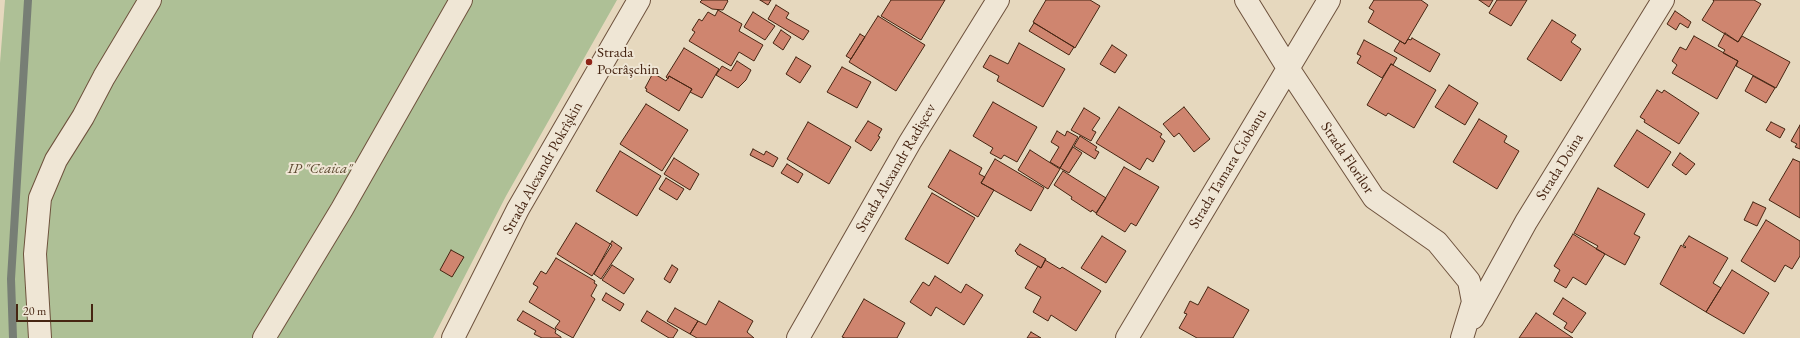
<!DOCTYPE html>
<html>
<head>
<meta charset="utf-8">
<style>
	body { margin:0 }
	#map { position:relative; width:1800px; height:338px; overflow:hidden; background:#e6d8be; font-family:"EB Garamond",serif }
	canvas { display:block }
	.scale { position:absolute; left:16px; top:304px; width:77px; height:18px; box-sizing:border-box; border:2px solid #462512; border-top:0; padding-left:5px; font-size:12px; line-height:14px; white-space:nowrap; color:#462512; -webkit-text-stroke:3px #efe6d5; paint-order:stroke }
</style>
</head>
<body>
<div id="map">
<canvas width="1800" height="338"></canvas>
<div class="scale">20 m</div>
</div>
<script>
const ctx = document.querySelector('canvas').getContext('2d');
ctx.lineJoin = 'round';
function fill(path, color) {
  ctx.fillStyle = color;
  ctx.fill(path, 'evenodd');
}
function shape(rows) {
  const path = new Path2D();
  for (const r of rows) {
    path.moveTo(r[0], r[1]);
    for (let i = 2; i < r.length; i += 2) path.lineTo(r[i], r[i + 1]);
  }
  return path;
}
function stroke(path, color, width, dash) {
  ctx.strokeStyle = color;
  ctx.lineWidth = width;
  ctx.lineCap = dash ? 'butt' : 'round';
  ctx.setLineDash(dash || []);
  ctx.stroke(path);
}
function label(font, color, halo, rows, align = 'center') {
  ctx.font = font + ' "EB Garamond",serif';
  ctx.lineWidth = 4;
  ctx.setLineDash([]);
  ctx.textBaseline = 'middle';
  ctx.strokeStyle = halo;
  ctx.fillStyle = color;
  for (const [text, x, y, turn = 0] of rows) {
    ctx.save();
    ctx.translate(x, y);
    ctx.rotate((+turn || 0) * Math.PI / 180);
    ctx.textAlign = isNaN(turn) ? turn : align;
    if (halo) ctx.strokeText(text, 0, 0);
    ctx.fillText(text, 0, 0);
    ctx.restore();
  }
}
const green = shape([
	[5,0,617,0,506,196,433,338,0,338,0,63]
]);
const stream = shape([
	[13,338,11,279,28,0]
]);
const building = shape([
	[702,0,727,0,728,1,723,10,712,9,700,2,702,0],
	[760,0,771,0,768,5,760,0],
	[891,0,945,0,921,40,881,16,891,0],
	[1046,0,1090,0,1100,6,1075,48,1033,22,1046,0],
	[1374,0,1421,0,1428,5,1405,44,1368,22,1374,11,1369,8,1374,0],
	[1479,0,1493,0,1489,7,1479,0],
	[1497,0,1527,0,1511,26,1489,13,1497,0],
	[1713,0,1754,0,1761,4,1738,42,1702,20,1714,1,1713,0],
	[776,5,789,13,786,18,809,31,803,40,768,19,776,5],
	[718,10,742,24,739,31,763,45,754,61,739,52,731,66,689,41,695,32,692,30,699,19,702,21,708,12,715,16,718,10],
	[1675,11,1691,22,1688,28,1680,23,1676,30,1667,24,1675,11],
	[753,12,775,26,765,40,744,27,753,12],
	[878,16,925,45,896,91,849,62,878,16],
	[1552,20,1576,35,1571,42,1581,49,1561,81,1527,59,1552,20],
	[1034,23,1074,47,1069,55,1029,31,1034,23],
	[781,30,791,37,783,50,773,43,781,30],
	[1725,33,1738,42,1742,36,1790,62,1776,88,1736,66,1738,61,1723,53,1725,50,1718,46,1725,33],
	[860,34,865,37,851,59,846,56,860,34],
	[1694,36,1738,61,1717,99,1672,73,1677,65,1672,61,1680,47,1686,50,1694,36],
	[1412,38,1440,54,1430,72,1394,51,1400,41,1405,44,1408,39,1411,40,1412,38],
	[1364,40,1397,58,1393,65,1391,64,1382,78,1357,63,1361,56,1357,54,1364,40],
	[1019,43,1065,69,1043,107,997,81,999,76,983,67,990,55,1008,64,1019,43],
	[1112,45,1127,55,1115,73,1100,64,1112,45],
	[684,48,719,69,702,98,690,92,692,89,669,76,668,79,666,77,684,48],
	[796,57,811,66,800,83,786,74,796,57],
	[737,61,751,70,746,80,738,88,716,75,722,66,731,71,737,61],
	[1391,64,1436,90,1414,128,1388,113,1386,116,1367,105,1391,64],
	[842,67,871,82,857,108,827,92,842,67],
	[653,73,666,81,669,76,692,89,679,111,646,91,647,89,645,88,653,73],
	[1753,76,1775,88,1766,103,1745,91,1753,76],
	[1449,85,1478,103,1465,125,1435,107,1449,85],
	[1657,90,1662,93,1664,90,1699,113,1679,144,1644,122,1645,120,1640,117,1657,90],
	[993,102,1037,127,1017,162,1004,155,1001,159,990,153,993,148,973,136,993,102],
	[646,104,688,130,662,171,620,144,646,104],
	[1119,107,1162,134,1160,137,1165,141,1153,162,1147,158,1140,170,1096,143,1119,107],
	[1184,107,1210,139,1194,152,1179,133,1174,137,1163,124,1184,107],
	[1084,108,1100,118,1092,130,1096,132,1091,141,1071,130,1084,108],
	[1479,119,1507,136,1504,142,1519,151,1497,189,1453,162,1479,119],
	[868,121,882,129,878,136,880,137,871,151,855,141,868,121],
	[808,122,851,147,829,184,787,159,808,122],
	[1771,122,1785,129,1780,138,1766,130,1771,122],
	[1800,125,1800,149,1795,147,1797,144,1791,141,1800,125],
	[1637,130,1671,152,1648,188,1614,166,1637,130],
	[1057,131,1065,136,1067,131,1078,137,1060,168,1050,162,1059,147,1051,142,1057,131],
	[1080,136,1097,147,1095,150,1099,152,1095,159,1074,146,1080,136],
	[1073,147,1082,153,1069,173,1060,168,1073,147],
	[753,149,764,155,766,151,778,158,773,167,750,155,753,149],
	[950,150,982,168,979,174,985,177,981,183,994,190,978,217,928,187,950,150],
	[1030,150,1060,169,1048,189,1018,170,1030,150],
	[620,151,661,176,637,216,596,191,620,151],
	[1680,153,1695,164,1686,175,1672,165,1680,153],
	[674,158,699,174,690,190,664,174,674,158],
	[995,159,1044,188,1031,211,981,183,995,159],
	[1793,159,1800,162,1800,218,1769,200,1793,159],
	[787,164,803,174,798,183,781,173,787,164],
	[1124,167,1159,187,1136,226,1131,223,1125,232,1096,214,1124,167],
	[1063,171,1106,198,1096,213,1092,210,1091,212,1071,199,1072,197,1054,185,1063,171],
	[666,178,684,189,677,200,659,189,666,178],
	[1598,188,1645,214,1634,234,1640,237,1625,265,1596,249,1598,246,1574,233,1598,188],
	[932,193,975,218,948,264,905,239,932,193],
	[1753,202,1766,208,1757,226,1744,220,1753,202],
	[1766,220,1800,241,1800,256,1792,269,1785,265,1775,282,1741,261,1766,220],
	[576,223,612,245,592,276,557,254,576,223],
	[1573,234,1605,254,1586,285,1573,277,1566,288,1554,281,1560,270,1554,266,1573,234],
	[1102,236,1126,251,1106,283,1081,268,1102,236],
	[1689,236,1728,258,1713,283,1721,288,1706,312,1660,284,1681,245,1685,248,1686,247,1683,245,1689,236],
	[612,241,622,248,601,279,594,274,612,241],
	[1020,244,1046,259,1041,268,1017,254,1017,253,1015,251,1020,244],
	[451,250,464,257,452,277,440,270,451,250],
	[556,258,595,281,594,283,597,285,591,296,595,299,573,338,555,328,560,321,529,302,538,287,533,284,541,271,546,274,556,258],
	[1045,260,1060,269,1062,267,1101,291,1076,331,1051,315,1048,321,1033,312,1041,297,1025,288,1038,266,1041,268,1045,260],
	[612,265,634,279,624,294,602,280,612,265],
	[672,265,678,269,670,283,664,279,672,265],
	[1732,270,1769,293,1744,334,1706,312,1732,270],
	[935,276,961,293,966,284,983,295,964,325,936,307,931,316,910,302,923,282,929,286,935,276],
	[1208,287,1249,310,1233,338,1197,338,1179,328,1187,314,1184,313,1190,301,1198,305,1208,287],
	[606,293,624,304,620,311,602,300,606,293],
	[1563,298,1586,313,1572,333,1564,328,1567,323,1553,314,1563,298],
	[864,299,905,323,897,338,845,338,842,337,864,299],
	[719,301,753,321,747,332,754,338,697,338,690,334,698,321,706,325,719,301],
	[675,308,698,321,690,334,667,321,675,308],
	[523,311,556,330,555,333,561,337,561,338,542,338,534,334,536,331,517,320,523,311],
	[647,311,678,330,673,338,669,338,641,321,647,311],
	[1536,313,1573,338,1519,338,1536,313],
	[1031,332,1041,338,1027,338,1031,332]
]);
const minor = shape([
	[1246,0,1288,68,1374,198,1437,242,1469,281,1473,302,1462,338],
	[1473,318,1526,222,1663,0],
	[40,338,35,254,40,198,56,160,83,117,104,77,150,0],
	[264,338,342,209,461,0],
	[798,338,910,142,998,0],
	[1127,338,1329,0]
]);
const tertiary = shape([
	[453,338,518,209,639,0]
]);
const markers = [
	[589,62,4,"#8f2418"]
];
const poiNames = [
	["Strada",597,53],
	["Pocrâşchin",597,70]
];
const streetNames = [
	["Strada Florilor",1347,158,56],
	["Strada Doina",1560,167,-58],
	["Strada Alexandr Pokrîșkin",543,168,-61],
	["Strada Alexandr Radișcev",896,168,-60],
	["Strada Tamara Ciobanu",1228,169,-59]
];
const parkNames = [
	["IP \"Ceaica\"",320,169]
];
fill(green, '#aec096');
stroke(stream, '#777e75', 8);
fill(building, '#cf856f');
stroke(building, '#462512', 1);
stroke(minor, '#6e523d', 24);
stroke(tertiary, '#6e523d', 24);
stroke(minor, '#efe6d5', 22);
stroke(tertiary, '#efe6d5', 22);
for (const [x, y, r, color] of markers) {
  const dot = new Path2D();
  dot.arc(x, y, r, 0, 2 * Math.PI);
  ctx.fillStyle = color;
  ctx.fill(dot);
  stroke(dot, '#efe6d5', 1.5);
}
label('15px', '#462512', '#efe6d5', poiNames, 'left');
label('15px', '#462512', '#efe6d5', streetNames);
label('italic 15px', '#604c33', '#efe6d5', parkNames);
</script>
</body>
</html>
